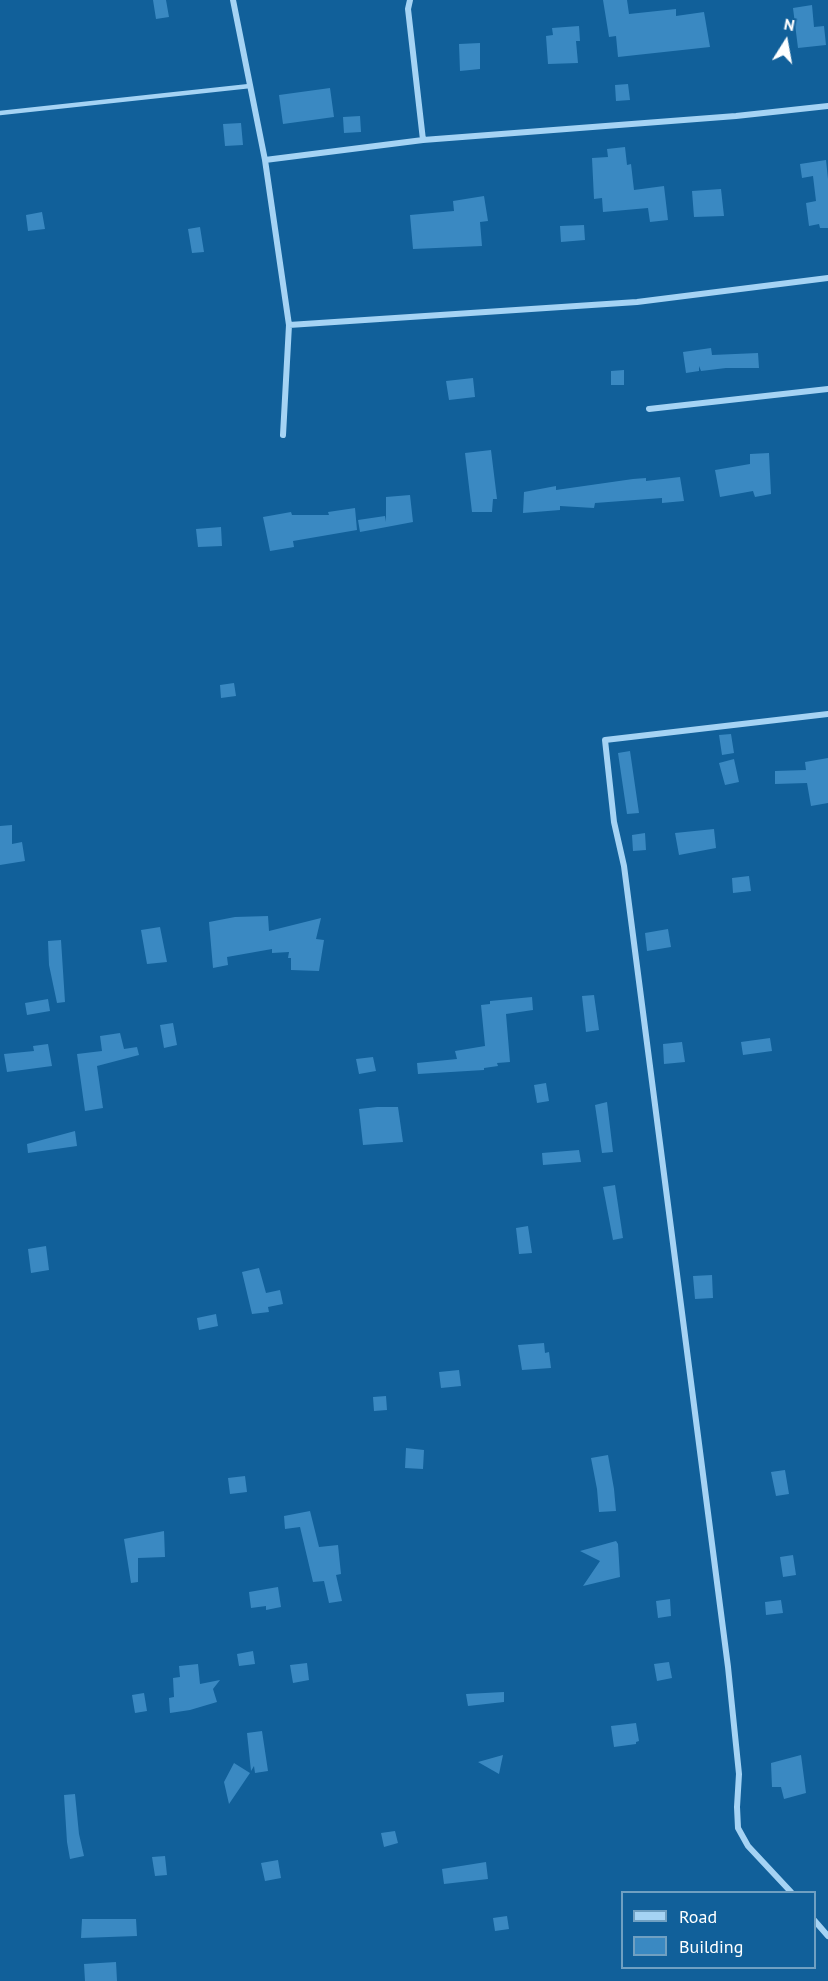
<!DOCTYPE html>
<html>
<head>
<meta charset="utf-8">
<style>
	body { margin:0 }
	#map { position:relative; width:828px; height:1981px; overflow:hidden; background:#11609a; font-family:"PT Sans",sans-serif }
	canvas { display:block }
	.legend { position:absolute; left:621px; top:1891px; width:195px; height:78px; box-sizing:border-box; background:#11609a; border:2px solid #70a0c2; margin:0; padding:8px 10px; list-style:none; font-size:18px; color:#fff }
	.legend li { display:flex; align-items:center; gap:12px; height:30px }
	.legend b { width:30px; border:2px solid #70a0c2 }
	.north { position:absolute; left:756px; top:12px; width:60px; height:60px; -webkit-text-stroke:4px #11609a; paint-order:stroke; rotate:11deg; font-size:16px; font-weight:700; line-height:24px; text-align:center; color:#fff }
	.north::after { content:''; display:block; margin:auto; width:21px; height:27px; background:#fff; clip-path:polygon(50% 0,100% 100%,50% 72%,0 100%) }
</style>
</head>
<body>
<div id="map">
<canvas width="828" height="1981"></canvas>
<ul class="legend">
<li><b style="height:8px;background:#a5d3f4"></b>Road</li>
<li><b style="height:16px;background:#3a89c2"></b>Building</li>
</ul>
<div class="north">N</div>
</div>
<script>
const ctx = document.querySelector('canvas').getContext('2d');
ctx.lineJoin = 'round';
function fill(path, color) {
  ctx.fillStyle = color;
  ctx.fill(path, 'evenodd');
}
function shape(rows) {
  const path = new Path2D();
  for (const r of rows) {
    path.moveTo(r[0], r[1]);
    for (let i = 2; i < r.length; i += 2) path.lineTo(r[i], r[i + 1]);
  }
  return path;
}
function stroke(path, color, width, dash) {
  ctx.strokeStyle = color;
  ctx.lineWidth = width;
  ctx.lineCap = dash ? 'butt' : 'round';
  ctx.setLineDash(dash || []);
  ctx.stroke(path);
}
const building = shape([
	[153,0,166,0,169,17,156,19],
	[603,0,627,0,629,14,676,9,676,16,704,12,710,47,618,57,616,36,609,37],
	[812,5,814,27,824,26,826,45,798,48,793,8],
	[579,26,580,41,576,41,578,63,548,64,546,36,553,35,552,28],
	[480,43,480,69,460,71,459,44],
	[628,84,630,100,616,101,615,85],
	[330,88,334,117,283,124,279,95],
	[360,116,361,132,344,133,343,117],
	[241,123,243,145,225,146,223,124],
	[625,147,627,165,631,164,634,190,664,186,668,220,650,222,648,208,603,212,602,198,594,199,592,158,608,157,607,149],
	[826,160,828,179,828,228,820,228,819,224,809,226,806,203,816,201,813,176,802,178,800,164],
	[721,189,724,216,694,217,692,191],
	[484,196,488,221,480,222,482,246,413,249,410,215,454,211,453,201],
	[42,212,45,229,28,231,26,215],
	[584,225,585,240,561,242,560,226],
	[200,227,204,252,192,253,188,229],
	[711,348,712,355,758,353,759,368,726,368,701,371,699,366,699,371,686,373,683,352],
	[624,370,624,385,611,385,611,371],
	[473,378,475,397,449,400,446,381],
	[491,450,497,499,493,499,492,512,472,512,465,453],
	[769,453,771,494,755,497,753,491,720,497,715,470,750,464,750,454],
	[680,477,684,501,662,503,662,498,595,503,594,508,560,506,560,510,523,513,524,492,556,486,556,490,633,479,646,478,646,481],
	[410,495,413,522,360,532,358,520,385,516,386,522,386,497],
	[355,508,357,530,293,541,294,547,270,551,263,517,291,512,292,515,329,515,328,512],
	[221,527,222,546,198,547,196,529],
	[234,683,236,696,221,698,220,685],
	[731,734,734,753,722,755,719,735],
	[630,751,639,813,627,814,618,753],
	[828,758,828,803,811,806,807,783,775,784,775,771,806,770,805,762],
	[734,759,739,782,725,785,719,763],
	[12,825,12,844,22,842,25,861,0,865,0,826],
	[714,829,716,848,679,855,675,833],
	[645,833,646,850,633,851,632,835],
	[749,876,751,891,733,893,732,878],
	[268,916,269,931,321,918,316,939,324,940,319,971,291,970,291,958,288,958,289,952,272,953,272,949,227,957,228,965,213,968,209,922,235,917],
	[160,927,167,962,147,964,141,930],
	[668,929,671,947,647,951,645,933],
	[61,940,65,1002,57,1003,49,965,48,941],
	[594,995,599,1030,586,1032,582,996],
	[532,997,533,1010,506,1014,510,1062,497,1063,498,1066,484,1068,484,1070,418,1074,417,1063,457,1059,455,1051,485,1046,481,1005,490,1004,490,1001],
	[48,999,50,1011,27,1015,25,1003],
	[173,1023,177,1045,164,1048,160,1025],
	[120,1033,124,1049,137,1047,139,1055,97,1066,103,1108,85,1111,77,1054,102,1051,100,1036],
	[770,1038,772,1051,743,1055,741,1042],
	[682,1042,685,1062,664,1064,663,1044],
	[48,1044,52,1066,7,1072,4,1054,34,1051,33,1046],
	[373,1057,376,1071,359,1074,356,1059],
	[546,1083,549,1101,537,1103,534,1085],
	[607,1102,613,1152,602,1153,595,1105],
	[377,1107,398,1107,403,1142,363,1145,359,1109],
	[75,1131,77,1146,28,1153,27,1144],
	[579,1150,581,1162,543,1165,542,1153],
	[615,1185,623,1238,613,1240,603,1187],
	[528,1226,532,1253,519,1254,516,1228],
	[46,1246,49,1270,31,1273,28,1249],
	[259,1268,266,1293,280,1290,283,1304,268,1307,269,1312,252,1314,242,1272],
	[712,1275,713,1298,695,1299,693,1276],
	[216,1314,218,1326,199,1330,197,1318],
	[544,1343,545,1353,549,1352,551,1368,522,1370,518,1345],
	[459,1370,461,1386,441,1388,439,1372],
	[386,1396,387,1410,374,1411,373,1397],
	[406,1448,424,1450,423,1469,405,1468],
	[608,1455,614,1489,616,1511,599,1512,597,1489,591,1458],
	[785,1470,789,1494,776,1496,771,1472],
	[245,1476,247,1492,230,1494,228,1478],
	[310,1511,319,1547,338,1545,341,1574,336,1575,342,1601,329,1603,324,1581,313,1582,300,1527,285,1529,284,1516],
	[164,1531,165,1557,138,1558,138,1582,131,1583,124,1539],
	[616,1541,618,1544,620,1577,583,1586,600,1561,580,1551],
	[793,1555,796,1575,783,1577,780,1557],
	[278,1587,281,1607,266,1610,266,1606,251,1608,249,1592],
	[670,1599,671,1616,658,1618,656,1601],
	[781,1600,783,1613,766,1615,765,1602],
	[253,1651,255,1664,239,1666,237,1654],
	[669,1662,672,1678,657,1681,654,1664],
	[307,1663,309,1680,293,1683,290,1665],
	[198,1664,200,1684,220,1680,213,1689,217,1702,190,1710,170,1713,169,1698,174,1697,173,1678,180,1677,179,1666],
	[504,1692,504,1702,468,1706,466,1694],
	[144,1693,147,1711,135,1713,132,1695],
	[636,1723,639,1741,636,1742,636,1744,614,1747,611,1726],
	[262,1731,268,1771,255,1773,254,1766,251,1771,247,1733],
	[503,1755,499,1774,478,1762],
	[801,1755,806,1793,784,1799,781,1787,772,1787,771,1763],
	[234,1763,250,1773,229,1804,224,1782],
	[75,1794,79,1834,84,1856,70,1859,67,1842,64,1795],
	[395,1831,398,1843,384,1847,381,1833],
	[165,1856,167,1875,155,1876,152,1857],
	[278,1860,281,1878,265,1881,261,1863],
	[486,1862,488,1879,444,1884,442,1869],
	[507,1916,509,1929,495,1931,493,1918],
	[82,1919,136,1919,137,1936,81,1938],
	[116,1962,117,1981,85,1981,84,1964]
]);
const service = shape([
	[0,113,250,86]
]);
const minor = shape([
	[233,0,265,160,289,325],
	[410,0,408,9,423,140],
	[265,160,423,140,736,116,828,106],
	[649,409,828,389],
	[283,435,289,325,637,302,828,278],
	[791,1892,748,1846,738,1828,737,1807,739,1774,728,1667,624,866,614,822,605,740,828,714],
	[814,1920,828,1936]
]);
fill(building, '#3a89c2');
stroke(service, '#a5d3f4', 4.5);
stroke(minor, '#a5d3f4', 6);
</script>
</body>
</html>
